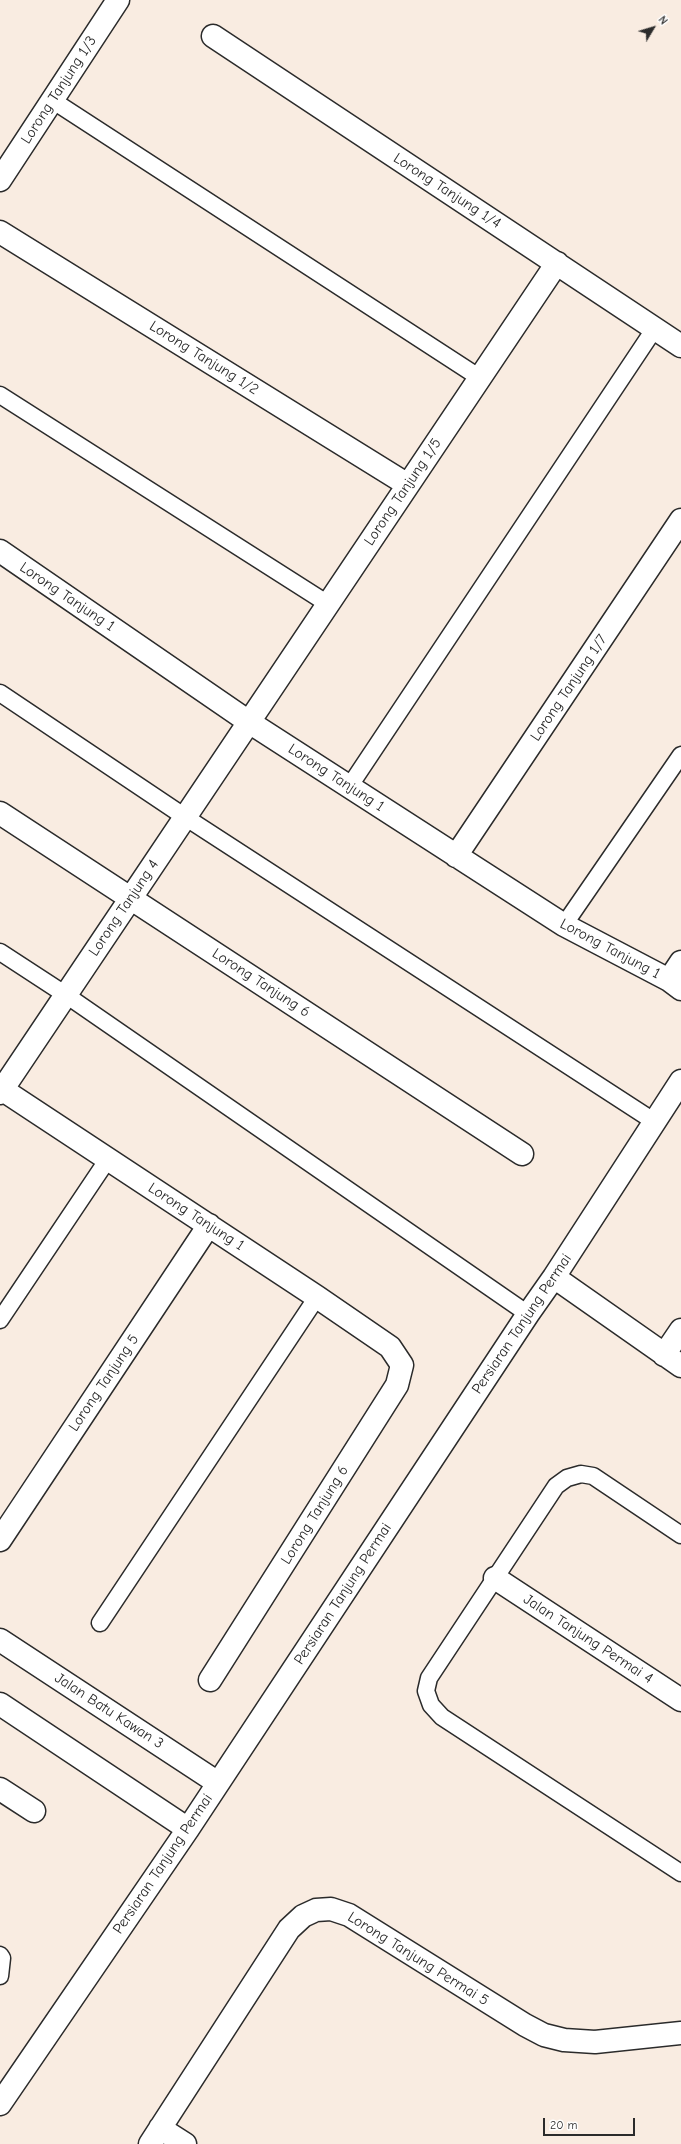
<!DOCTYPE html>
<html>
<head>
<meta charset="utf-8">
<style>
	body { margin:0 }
	#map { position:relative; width:681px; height:2144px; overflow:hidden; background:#f9ece1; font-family:"Comic Neue",sans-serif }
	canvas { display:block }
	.north { position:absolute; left:633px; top:8px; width:40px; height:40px; -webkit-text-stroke:3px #fff; paint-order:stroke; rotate:52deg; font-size:11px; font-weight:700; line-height:16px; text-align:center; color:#2b2b2b }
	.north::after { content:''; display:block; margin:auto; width:14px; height:18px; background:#2b2b2b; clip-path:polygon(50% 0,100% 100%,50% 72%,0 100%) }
	.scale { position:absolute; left:543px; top:2118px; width:92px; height:18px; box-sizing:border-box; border:2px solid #2b2b2b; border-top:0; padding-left:5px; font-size:12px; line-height:14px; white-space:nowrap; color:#2b2b2b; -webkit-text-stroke:3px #fff; paint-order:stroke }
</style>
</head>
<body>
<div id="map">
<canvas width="681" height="2144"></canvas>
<div class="north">N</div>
<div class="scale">20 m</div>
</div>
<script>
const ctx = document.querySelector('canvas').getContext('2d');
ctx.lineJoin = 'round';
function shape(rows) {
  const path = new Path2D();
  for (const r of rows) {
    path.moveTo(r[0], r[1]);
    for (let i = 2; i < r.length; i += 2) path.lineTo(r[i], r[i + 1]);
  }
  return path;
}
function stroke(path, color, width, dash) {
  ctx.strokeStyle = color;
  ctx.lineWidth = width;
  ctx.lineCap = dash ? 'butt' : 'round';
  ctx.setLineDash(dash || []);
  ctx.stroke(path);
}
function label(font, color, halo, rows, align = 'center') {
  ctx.font = font + ' "Comic Neue",sans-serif';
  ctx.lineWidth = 3;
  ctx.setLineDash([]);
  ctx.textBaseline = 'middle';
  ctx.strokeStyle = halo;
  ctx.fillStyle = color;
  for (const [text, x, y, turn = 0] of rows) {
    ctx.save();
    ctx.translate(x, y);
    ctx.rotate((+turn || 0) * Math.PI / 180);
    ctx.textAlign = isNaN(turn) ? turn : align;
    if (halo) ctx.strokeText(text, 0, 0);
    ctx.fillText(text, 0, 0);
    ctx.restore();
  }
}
const service = shape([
	[52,100,480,378],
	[0,395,328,604],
	[0,693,185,817,655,1122],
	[349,787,655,328],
	[564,925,681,755],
	[0,952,66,995,528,1314],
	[0,1320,108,1159],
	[681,1535,593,1476,581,1474,567,1478,556,1486,429,1678,426,1691,431,1705,442,1717,681,1873],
	[100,1623,317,1297],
	[0,1955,2,1958,0,1976]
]);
const minor = shape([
	[213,36,681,346],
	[0,180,118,0],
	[0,232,408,485],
	[0,551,249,722,564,925,669,980,681,989],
	[0,813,522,1154],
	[456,856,681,520],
	[669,980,681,962],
	[0,1088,317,1297,390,1347,402,1365,397,1385,210,1680],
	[0,1093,557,263],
	[554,1277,681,1366],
	[664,1355,681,1330],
	[0,1540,209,1225],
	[495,1578,681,1700],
	[0,1640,218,1783],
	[0,1704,188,1829],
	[0,1789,34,1811],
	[0,2104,188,1829,528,1314,554,1277,681,1081],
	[160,2128,185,2144],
	[150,2144,289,1929,303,1916,316,1910,331,1909,349,1915,525,2025,544,2035,564,2040,595,2042,681,2033]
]);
const streetNames = [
	["Lorong Tanjung 1/3",59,90,-57],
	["Lorong Tanjung 1/4",447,191,33],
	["Lorong Tanjung 1/2",204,358,32],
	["Lorong Tanjung 1/5",403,492,-56],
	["Lorong Tanjung 1",67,597,34],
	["Lorong Tanjung 1/7",569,688,-56],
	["Lorong Tanjung 1",336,778,33],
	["Lorong Tanjung 4",124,908,-56],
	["Lorong Tanjung 1",610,949,28],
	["Lorong Tanjung 6",261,983,33],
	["Lorong Tanjung 1",196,1217,33],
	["Persiaran Tanjung Permai",522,1324,-56],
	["Lorong Tanjung 5",104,1383,-56],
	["Lorong Tanjung 6",315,1515,-58],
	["Persiaran Tanjung Permai",343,1594,-57],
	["Jalan Tanjung Permai 4",588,1639,33],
	["Jalan Batu Kawan 3",109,1711,33],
	["Persiaran Tanjung Permai",163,1864,-56],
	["Lorong Tanjung Permai 5",418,1959,32]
];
stroke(service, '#2b2b2b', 19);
stroke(minor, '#2b2b2b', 25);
stroke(service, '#fff', 16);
stroke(minor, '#fff', 22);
label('15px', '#2b2b2b', '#fff', streetNames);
</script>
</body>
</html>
